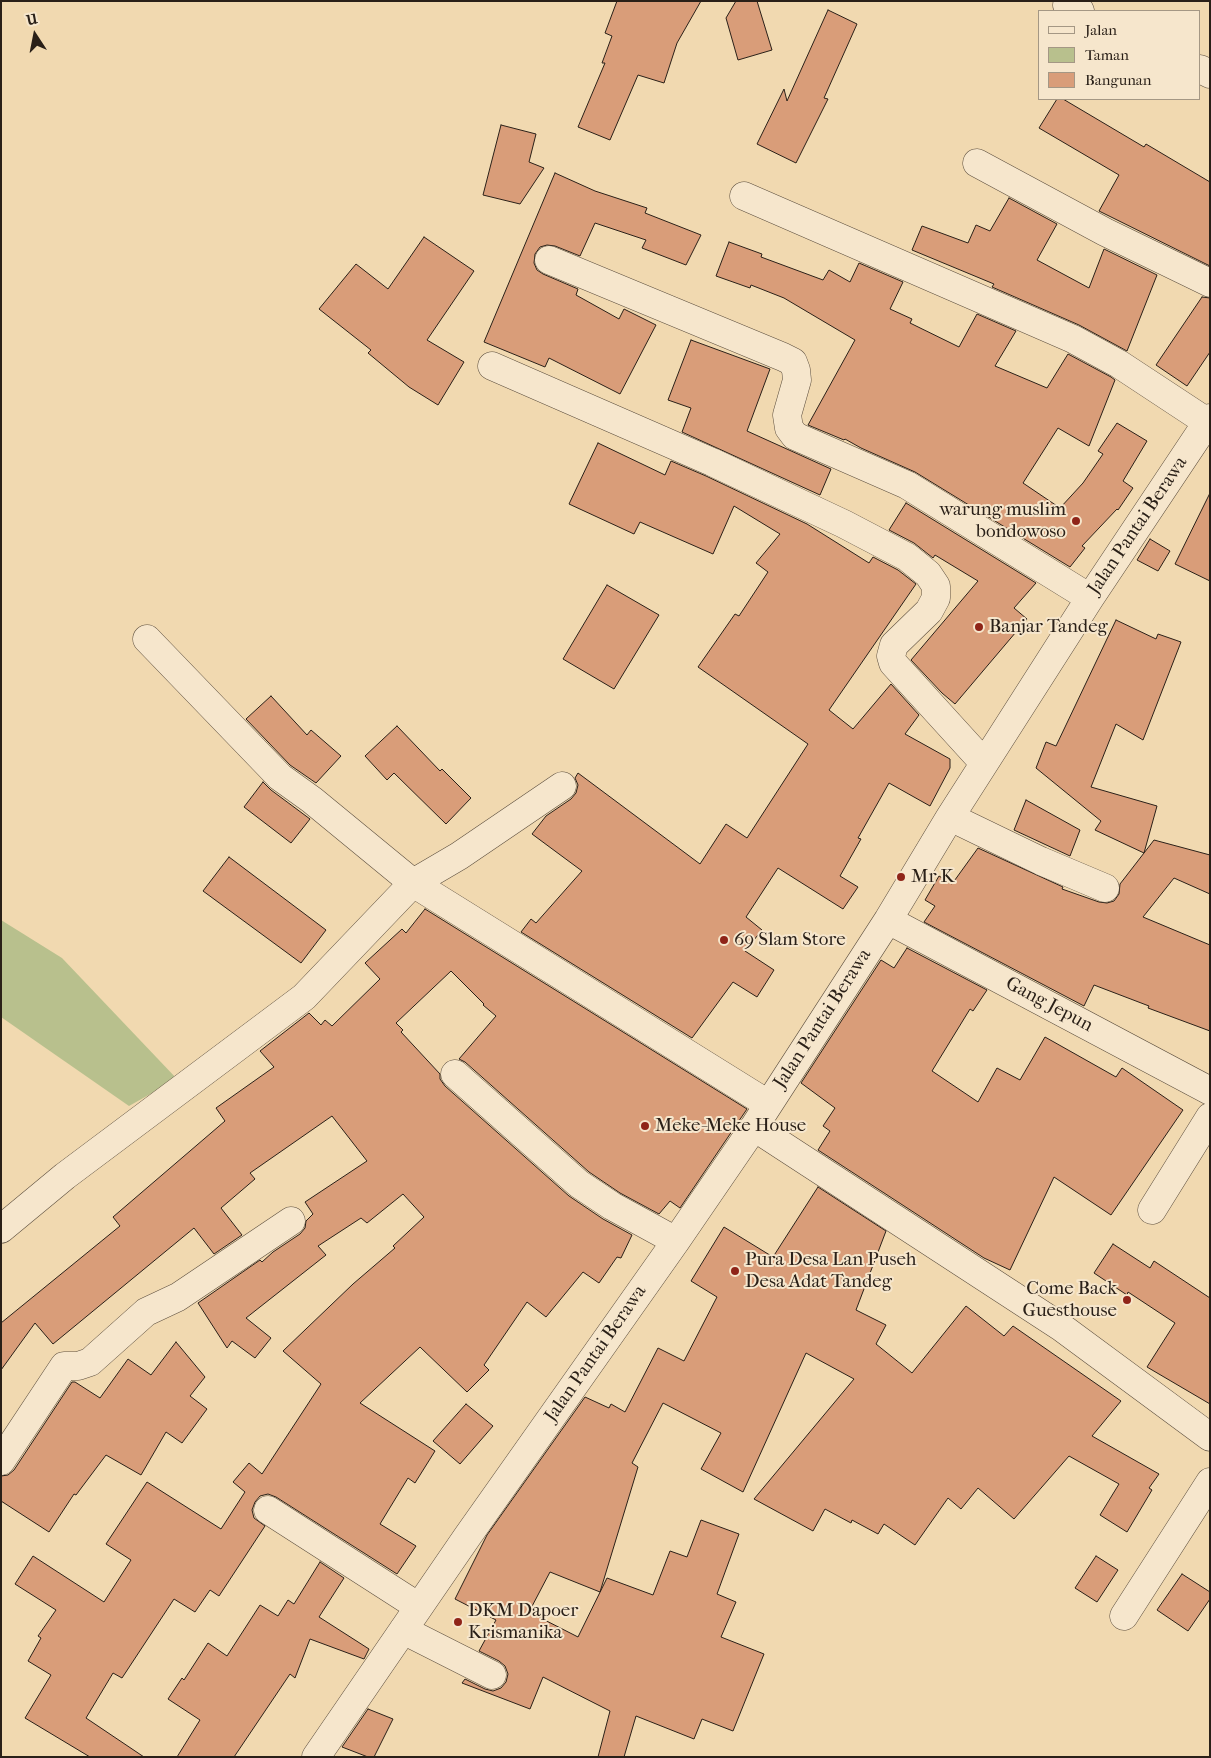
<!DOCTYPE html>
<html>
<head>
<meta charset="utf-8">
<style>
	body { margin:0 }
	#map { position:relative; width:1211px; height:1758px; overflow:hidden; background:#f1d9b0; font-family:"IM FELL French Canon",serif }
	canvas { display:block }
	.frame { position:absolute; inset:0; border:2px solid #2a2018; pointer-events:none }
	.legend { position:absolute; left:1038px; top:10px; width:162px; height:90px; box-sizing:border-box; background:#f6e6cc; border:1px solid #a49784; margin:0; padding:6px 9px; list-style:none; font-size:15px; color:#2a2018 }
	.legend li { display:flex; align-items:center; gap:10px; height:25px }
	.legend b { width:25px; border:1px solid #a49784 }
	.north { position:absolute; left:10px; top:10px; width:50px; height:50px; -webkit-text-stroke:4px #f6e6cc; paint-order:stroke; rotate:349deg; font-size:14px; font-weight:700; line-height:20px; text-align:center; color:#2a2018 }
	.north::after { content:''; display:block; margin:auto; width:18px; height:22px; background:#2a2018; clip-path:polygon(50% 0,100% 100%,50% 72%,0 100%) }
</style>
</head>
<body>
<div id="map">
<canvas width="1211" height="1758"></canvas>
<div class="frame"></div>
<ul class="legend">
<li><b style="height:6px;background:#f6e6cc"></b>Jalan</li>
<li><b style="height:14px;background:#b8c08d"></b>Taman</li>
<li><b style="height:14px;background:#d99d79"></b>Bangunan</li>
</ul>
<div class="north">U</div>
</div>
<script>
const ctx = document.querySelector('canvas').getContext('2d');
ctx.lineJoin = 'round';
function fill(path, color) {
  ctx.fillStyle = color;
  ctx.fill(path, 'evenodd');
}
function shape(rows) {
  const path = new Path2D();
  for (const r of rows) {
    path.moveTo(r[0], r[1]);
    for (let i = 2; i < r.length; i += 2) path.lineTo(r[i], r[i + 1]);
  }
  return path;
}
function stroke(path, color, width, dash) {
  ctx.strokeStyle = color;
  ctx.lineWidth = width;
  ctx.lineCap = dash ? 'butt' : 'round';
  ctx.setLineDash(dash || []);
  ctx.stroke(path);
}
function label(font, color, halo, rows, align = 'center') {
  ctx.font = font + ' "IM FELL French Canon",serif';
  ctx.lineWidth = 4;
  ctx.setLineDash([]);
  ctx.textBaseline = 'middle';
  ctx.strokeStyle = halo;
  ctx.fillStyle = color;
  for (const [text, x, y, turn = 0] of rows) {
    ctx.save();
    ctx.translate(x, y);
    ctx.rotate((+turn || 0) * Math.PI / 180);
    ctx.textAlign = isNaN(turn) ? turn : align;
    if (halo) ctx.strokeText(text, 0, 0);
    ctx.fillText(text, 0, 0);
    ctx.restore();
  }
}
const green = shape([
	[1,920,62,958,177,1079,129,1106,1,1017]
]);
const building = shape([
	[617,1,701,1,677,43,664,83,638,75,610,140,578,127,605,63,602,63,612,36,605,33,617,1],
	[736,1,757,1,772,50,738,60,726,18,736,1],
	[828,10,857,24,824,98,828,99,796,163,757,144,784,89,787,101,828,10],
	[1057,99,1063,99,1144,147,1146,144,1210,182,1210,266,1099,211,1119,175,1039,128,1057,99],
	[501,125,536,134,529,162,544,168,520,204,483,195,501,125],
	[555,173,595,191,647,208,645,213,701,235,686,265,642,248,646,240,595,223,580,256,555,246,547,245,540,247,535,254,534,263,537,270,543,274,578,289,576,295,619,319,624,309,656,325,620,394,549,358,545,367,484,342,555,173],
	[1009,198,1057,224,1037,260,1089,288,1104,249,1157,275,1127,351,1079,325,992,287,994,284,912,250,922,226,968,243,976,225,990,231,1009,198],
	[424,237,474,271,427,340,464,362,438,405,409,387,368,353,371,350,319,309,356,264,388,289,424,237],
	[729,242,762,254,761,257,823,280,829,270,850,282,859,263,903,282,890,309,912,319,910,323,959,347,977,314,1016,331,995,366,1047,388,1068,354,1111,377,1115,380,1089,446,1058,428,1023,483,1060,508,1083,483,1103,454,1098,451,1117,423,1147,441,1123,481,1133,488,1118,510,1117,509,1082,546,1085,548,1070,567,915,472,861,448,845,439,844,440,808,425,855,340,784,298,751,285,750,288,716,276,729,242],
	[1202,297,1210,298,1210,352,1187,386,1156,365,1202,297],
	[691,340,770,369,747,431,831,469,820,495,682,432,691,408,668,400,691,340],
	[598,443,665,475,671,461,706,476,807,524,869,563,873,557,898,570,916,584,829,710,853,729,891,684,919,715,905,734,950,759,950,768,930,806,889,783,858,838,861,839,840,876,858,887,843,909,778,868,746,917,762,930,745,951,774,970,757,997,733,982,692,1038,521,932,531,919,536,923,582,871,532,834,546,816,571,799,576,793,578,785,575,778,578,773,700,864,726,824,747,838,808,744,698,667,735,614,739,616,768,572,756,563,780,534,734,506,713,554,640,522,634,534,569,504,598,443],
	[1210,493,1210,581,1175,564,1210,493],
	[906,503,1036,583,1014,608,1027,619,955,704,942,693,911,660,978,581,935,555,933,558,914,543,889,530,906,503],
	[1150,539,1170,551,1158,571,1137,560,1150,539],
	[607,585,659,615,614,689,563,659,607,585],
	[1116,620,1156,639,1158,634,1181,642,1143,740,1116,724,1091,787,1157,806,1144,853,1154,840,1210,855,1210,894,1174,878,1143,917,1210,945,1210,1031,1148,1008,1149,1006,1094,985,1084,1006,924,922,935,906,925,900,939,876,952,884,978,848,1063,887,1062,889,1099,902,1107,903,1114,901,1119,894,1120,884,1144,853,1095,830,1101,821,1036,768,1046,742,1056,746,1116,620],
	[271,696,307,735,311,730,341,756,316,783,290,765,246,719,271,696],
	[397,726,440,771,442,769,471,798,446,824,394,773,387,780,365,756,397,726],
	[263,782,271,790,310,819,291,843,244,807,263,782],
	[1026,800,1080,830,1070,856,1014,830,1026,800],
	[229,857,326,930,301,963,203,891,229,857],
	[425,909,747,1109,680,1208,670,1201,659,1214,620,1193,589,1172,465,1062,459,1059,496,1016,483,1005,484,1004,451,971,396,1023,403,1030,401,1032,440,1074,440,1079,445,1086,569,1196,603,1219,632,1235,621,1258,617,1257,599,1283,583,1272,546,1317,527,1302,484,1365,489,1370,467,1392,420,1347,360,1403,435,1451,415,1483,408,1478,380,1524,416,1546,397,1574,276,1497,268,1494,260,1496,255,1502,252,1510,254,1518,265,1526,219,1596,210,1590,195,1612,174,1599,122,1678,113,1673,86,1718,144,1757,90,1757,25,1718,51,1675,28,1661,41,1638,38,1636,56,1610,15,1584,33,1556,104,1602,131,1560,106,1544,147,1482,221,1529,245,1492,233,1482,249,1463,262,1474,321,1384,283,1351,353,1284,395,1248,393,1246,424,1217,403,1194,367,1223,361,1218,318,1246,326,1255,246,1318,271,1338,255,1358,232,1341,227,1348,198,1303,260,1260,262,1262,273,1252,300,1234,305,1228,306,1221,313,1214,305,1202,367,1161,332,1116,250,1173,255,1179,221,1208,242,1235,214,1254,194,1228,53,1344,35,1323,1,1370,1,1323,120,1226,113,1217,225,1121,216,1108,274,1067,260,1051,309,1013,321,1025,325,1020,332,1026,380,979,365,963,402,929,406,933,425,909],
	[907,948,987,990,973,1011,970,1009,932,1071,978,1102,997,1068,1020,1080,1045,1037,1116,1077,1122,1068,1183,1110,1111,1215,1054,1177,1010,1270,984,1258,818,1150,830,1131,823,1126,835,1108,801,1083,881,960,894,968,907,948],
	[818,1187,886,1231,856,1310,886,1325,876,1344,912,1373,966,1306,1004,1336,1013,1326,1121,1401,1092,1436,1159,1474,1149,1488,1152,1490,1127,1532,1100,1515,1119,1484,1069,1456,1014,1519,978,1488,961,1509,948,1498,915,1545,884,1524,878,1534,852,1520,851,1523,825,1509,813,1531,754,1499,854,1379,806,1353,743,1492,701,1469,721,1433,663,1403,632,1463,638,1467,600,1592,550,1572,529,1612,578,1637,607,1578,653,1595,670,1551,687,1557,701,1520,739,1534,717,1594,736,1602,721,1637,764,1654,733,1731,702,1719,694,1739,636,1716,624,1757,598,1757,610,1711,543,1677,530,1709,462,1683,465,1679,485,1689,493,1691,501,1688,506,1682,508,1674,505,1666,499,1661,479,1651,496,1620,455,1599,487,1535,585,1397,609,1408,611,1404,625,1412,658,1348,684,1361,717,1297,691,1281,724,1227,773,1257,818,1187],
	[1113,1244,1150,1268,1154,1261,1210,1298,1210,1404,1147,1367,1175,1323,1128,1292,1127,1295,1094,1273,1113,1244],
	[176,1342,205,1377,190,1396,207,1409,182,1443,166,1432,141,1475,106,1455,76,1495,74,1494,49,1532,1,1501,1,1476,8,1475,14,1470,72,1382,75,1382,100,1398,128,1359,151,1375,176,1342],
	[466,1404,493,1426,460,1464,433,1441,466,1404],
	[1096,1556,1118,1570,1097,1602,1075,1588,1096,1556],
	[320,1562,344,1578,319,1617,369,1649,364,1659,310,1639,295,1678,290,1674,234,1757,177,1757,200,1720,168,1699,182,1678,184,1680,208,1643,227,1656,260,1605,278,1616,288,1600,294,1604,320,1562],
	[1182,1574,1210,1592,1210,1599,1188,1631,1157,1610,1182,1574],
	[368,1709,393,1719,374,1757,368,1757,342,1747,368,1709]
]);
const minor = shape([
	[1067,5,1080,11],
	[1200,69,1210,74],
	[977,163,1105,232,1210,283],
	[744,196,1073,339,1119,364,1207,422],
	[549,260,783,357,793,362,796,370,797,380,787,415,789,428,795,436,907,485,1090,598],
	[492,366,712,462,844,524,907,557,928,574,936,586,936,598,929,611,894,645,891,656,893,663,984,763],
	[147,639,280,777,312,800,413,883,768,1104],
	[950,817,1041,861,1105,888],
	[888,920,1210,1091],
	[455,1074,579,1184,612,1206,676,1241],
	[754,1127,1061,1327,1210,1437],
	[1152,1210,1210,1117],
	[1,1229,65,1176,304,997,413,883,459,856,562,786],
	[1,1461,64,1366,78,1366,90,1362,146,1312,178,1297,291,1221],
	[268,1510,419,1607],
	[1124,1616,1210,1482],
	[403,1630,492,1675],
	[316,1757,467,1537,676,1241,754,1127,888,920,950,817,1090,598,1210,418]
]);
const markers = [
	[1076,521,5,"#8f2418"],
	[979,627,5,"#8f2418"],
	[901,877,5,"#8f2418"],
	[724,940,5,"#8f2418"],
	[645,1126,5,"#8f2418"],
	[735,1271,5,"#8f2418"],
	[1127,1300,5,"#8f2418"],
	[458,1622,5,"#8f2418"]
];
const poiNames = [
	["warung muslim",1066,510,"right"],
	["bondowoso",1066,532,"right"],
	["Banjar Tandeg",989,627],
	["Mr K",911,877],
	["69 Slam Store",734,940],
	["Meke-Meke House",655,1126],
	["Pura Desa Lan Puseh",745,1260],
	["Desa Adat Tandeg",745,1282],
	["Come Back",1117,1289,"right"],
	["Guesthouse",1117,1311,"right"],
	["DKM Dapoer",468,1611],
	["Krismanika",468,1633]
];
const streetNames = [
	["Jalan Pantai Berawa",1138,526,-56],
	["Gang Jepun",1049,1005,28],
	["Jalan Pantai Berawa",823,1019,-57],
	["Jalan Pantai Berawa",596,1354,-55]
];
fill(green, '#b8c08d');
fill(building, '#d99d79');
stroke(building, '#2a2018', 1);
stroke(minor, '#5c4e3e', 29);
stroke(minor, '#f6e6cc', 28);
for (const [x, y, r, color] of markers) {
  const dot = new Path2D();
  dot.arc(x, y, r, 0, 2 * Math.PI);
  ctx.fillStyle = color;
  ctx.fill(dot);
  stroke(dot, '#f6e6cc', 2);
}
label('19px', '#2a2018', '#f6e6cc', poiNames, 'left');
label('19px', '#2a2018', '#f6e6cc', streetNames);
</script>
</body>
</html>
